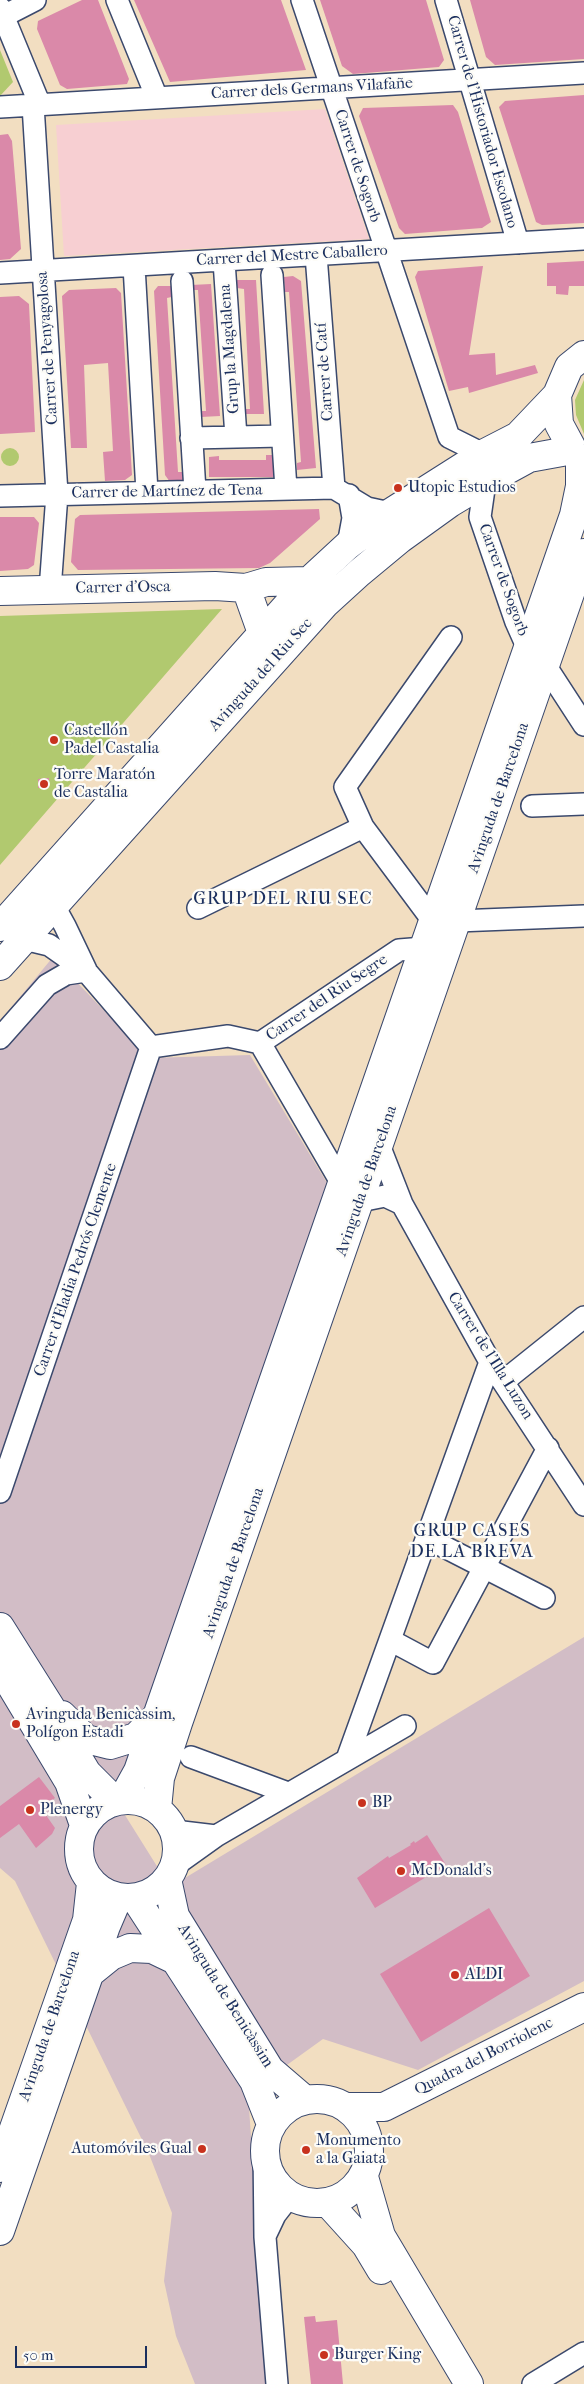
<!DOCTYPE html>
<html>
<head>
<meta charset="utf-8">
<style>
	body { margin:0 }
	#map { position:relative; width:584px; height:2384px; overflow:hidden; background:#f2dec1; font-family:"IM FELL French Canon",serif }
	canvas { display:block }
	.scale { position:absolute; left:15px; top:2346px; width:132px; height:22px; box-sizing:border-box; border:2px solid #1b2f5e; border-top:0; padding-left:6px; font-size:15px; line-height:18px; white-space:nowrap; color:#1b2f5e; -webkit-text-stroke:4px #fdfcf7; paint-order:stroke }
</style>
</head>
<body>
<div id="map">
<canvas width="584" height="2384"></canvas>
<div class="scale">50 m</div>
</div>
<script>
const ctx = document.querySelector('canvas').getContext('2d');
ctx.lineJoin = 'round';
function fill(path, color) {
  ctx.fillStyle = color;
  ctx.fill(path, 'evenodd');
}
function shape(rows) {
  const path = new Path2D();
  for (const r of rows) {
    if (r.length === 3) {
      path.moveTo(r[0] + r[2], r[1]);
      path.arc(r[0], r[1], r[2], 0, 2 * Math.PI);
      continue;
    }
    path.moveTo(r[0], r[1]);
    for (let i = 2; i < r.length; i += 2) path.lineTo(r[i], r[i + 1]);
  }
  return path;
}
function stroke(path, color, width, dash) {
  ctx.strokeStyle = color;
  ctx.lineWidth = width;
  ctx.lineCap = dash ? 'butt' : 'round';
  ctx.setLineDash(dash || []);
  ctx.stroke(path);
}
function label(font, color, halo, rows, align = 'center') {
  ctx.font = font + ' "IM FELL French Canon",serif';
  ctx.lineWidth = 4.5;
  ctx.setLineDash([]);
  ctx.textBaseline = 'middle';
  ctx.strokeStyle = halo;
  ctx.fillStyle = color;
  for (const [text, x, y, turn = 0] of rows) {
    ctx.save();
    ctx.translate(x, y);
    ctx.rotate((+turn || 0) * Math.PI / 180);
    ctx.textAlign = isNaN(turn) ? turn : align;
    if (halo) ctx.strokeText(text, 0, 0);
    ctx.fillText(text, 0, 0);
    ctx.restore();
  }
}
const built = shape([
	[325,109,369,239,64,256,56,125]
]);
const industrial = shape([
	[53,957,149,1058,250,1055,327,1183,118,1804,170,1887,584,1637,584,1981,418,2070,323,2039,248,2093,268,2384,195,2384,176,2336,164,2281,172,2213,149,2154,15,1881,0,1868,0,1021]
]);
const green = shape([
	[0,50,13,82,0,96],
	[584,380,584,434,576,415,575,400],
	[10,457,9],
	[222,609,0,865,0,616]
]);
const building = shape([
	[82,0,98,0,129,79,127,84,67,89,60,85,37,29,38,21],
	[134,0,281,0,306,70,170,82],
	[320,0,426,0,444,60,439,67,353,74,342,66],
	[470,0,584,0,584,59,495,65,486,57],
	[584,95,584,223,542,225,536,222,499,107,505,101],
	[453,105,458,112,491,222,482,228,405,234,399,228,359,116,363,108],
	[8,134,12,141,21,249,10,259,0,260,0,135],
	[584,261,584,286,569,286,568,295,556,294,556,286,547,286,547,263],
	[483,266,469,355,495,353,496,375,535,365,538,373,469,393,468,387,449,391,415,277,418,271],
	[293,276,301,281,316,468,297,470,297,463,301,462,289,292,285,292,284,277],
	[237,280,256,280,264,414,246,414,245,409,250,409,244,289,237,288],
	[211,284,220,416,201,417,200,411,206,411,198,290,192,290,191,285],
	[158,286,174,286,176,296,167,298,178,472,186,472,186,483,170,482,165,475,154,291],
	[116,288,121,293,132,475,125,480,105,481,103,452,113,451,108,363,84,365,87,448,71,448,62,296,69,290],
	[19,296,29,304,35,432,0,434,0,297],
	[266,455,276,455,277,477,209,477,209,457,219,456,219,460,266,460],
	[319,509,320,519,270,563,259,568,78,570,71,562,75,519,80,515],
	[0,517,34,517,39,523,34,565,28,569,0,571],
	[49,778,49,788,38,788,38,779],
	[39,1777,55,1798,41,1808,55,1828,52,1834,36,1848,19,1824,0,1838,0,1806],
	[427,1835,446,1865,375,1908,357,1878,388,1856,389,1858,411,1845,410,1844,414,1841,415,1843],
	[489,1908,530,1976,421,2042,380,1974],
	[315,2316,316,2322,337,2320,343,2384,311,2384,304,2317]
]);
const street = shape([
	[117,0,157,98],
	[302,0,449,437,483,454],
	[446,0,518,243],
	[0,8,40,105],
	[0,18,35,0],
	[33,105,57,494,50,590],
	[0,107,584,73],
	[316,255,334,488],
	[224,261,236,437],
	[134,266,147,492],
	[0,273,584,239],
	[272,275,286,489],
	[182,281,195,491],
	[191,438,282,436],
	[485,482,480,517,516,622,528,649,545,665,584,725],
	[0,496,334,488,367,508,390,513],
	[348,545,353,518,349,495],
	[532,806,584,804],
	[54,906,65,926,86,970],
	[198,908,363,827],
	[433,921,363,827,345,787,451,637],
	[457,921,584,916],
	[24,939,49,945,86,971,151,1047,228,1036,260,1043,342,1184],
	[0,1038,47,985,66,974,86,971],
	[260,1043,399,950,424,948],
	[379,1145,402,1204,490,1362,584,1505],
	[360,1201,385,1196,402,1204],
	[504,1381,584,1317],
	[0,1492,151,1047],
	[427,1538,544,1598],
	[390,1640,433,1663,548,1448],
	[191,1757,288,1793],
	[347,1759,490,1362],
	[174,1831,216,1836],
	[174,1866,216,1836,405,1726],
	[264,2150,265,2237,277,2384],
	[266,2234,275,2215,289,2197],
	[533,2384,584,2353]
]);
const secondary = shape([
	[584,355,569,367,557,395,559,424,573,450,584,459],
	[246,588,262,633],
	[0,591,215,586,246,588,266,582,309,581],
	[0,927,309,581,348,545,390,513,483,454,518,436,557,395],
	[0,966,325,604,359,573,400,539,450,503,485,482,529,458,573,450],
	[0,1627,51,1708,58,1725,87,1773,115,1801],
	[0,1667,69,1782,84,1825],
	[62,1715,86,1739,110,1745,136,1737,156,1717],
	[122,1800,138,1771,574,515,580,486,580,457],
	[128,1849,49],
	[157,1809,160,1778,178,1723,584,553],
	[167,1879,175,1916,270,2070,305,2100],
	[135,1898,254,2081,271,2124],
	[90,1973,111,1956,130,1948,152,1949,177,1961],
	[317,2151,52],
	[345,2107,384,2107,584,2007],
	[0,2168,87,1920,91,1883],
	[364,2177,381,2236,469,2384],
	[328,2203,366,2245,381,2270],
	[0,2231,106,1926,118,1898]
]);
const markers = [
	[398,488,5,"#c8321e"],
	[54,740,5,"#c8321e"],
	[44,784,5,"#c8321e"],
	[16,1724,5,"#c8321e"],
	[362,1803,5,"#c8321e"],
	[30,1810,5,"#c8321e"],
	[401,1871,5,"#c8321e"],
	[455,1975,5,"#c8321e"],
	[202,2149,5,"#c8321e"],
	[306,2150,5,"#c8321e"],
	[324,2355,5,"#c8321e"]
];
const streetNames = [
	["Carrer dels Germans Vilafañe",312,89,-3],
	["Carrer de l'Historiador Escolano",482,122,74],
	["Carrer de Sogorb",357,166,72],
	["Carrer del Mestre Caballero",292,256,-3],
	["Carrer de Penyagolosa",48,348,-94],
	["Grup la Magdalena",230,349,-94],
	["Carrer de Catí",325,372,-94],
	["Carrer de Martínez de Tena",167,492,-1],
	["Carrer de Sogorb",503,580,70],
	["Carrer d'Osca",123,588,-1],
	["Avinguda del Riu Sec",261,675,-48],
	["Avinguda de Barcelona",499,798,-71],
	["Carrer del Riu Segre",327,998,-34],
	["Avinguda de Barcelona",367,1181,-71],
	["Carrer d'Eladia Pedrós Clemente",76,1270,-71],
	["Carrer de l'Illa Luzon",490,1356,58],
	["Avinguda de Barcelona",234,1563,-71],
	["Avinguda de Benicàssim",225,1996,58],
	["Avinguda de Barcelona",50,2026,-71],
	["Quadra del Borriolenc",484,2057,-27]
];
const poiNames = [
	["Utopic Estudios",408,488],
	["Castellón",64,731],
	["Padel Castalia",64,749],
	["Torre Maratón",54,775],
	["de Castalia",54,793],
	["Avinguda Benicàssim,",26,1715],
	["Polígon Estadi",26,1733],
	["BP",372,1803],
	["Plenergy",40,1810],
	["McDonald's",411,1871],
	["ALDI",465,1975],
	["Monumento",316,2141],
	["a la Gaiata",316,2159],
	["Automóviles Gual",192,2149,"right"],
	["Burger King",334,2355]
];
const neighbourhoodNames = [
	["GRUP DEL RIU SEC",283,900],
	["GRUP CASES",472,1532],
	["DE LA BREVA",472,1553]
];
fill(built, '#f7cfd2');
fill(industrial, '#d2bdc6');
fill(green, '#b1c96f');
fill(building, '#da89a9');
stroke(street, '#3b496d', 24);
stroke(secondary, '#3b496d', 30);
stroke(street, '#fff', 21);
stroke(secondary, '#fff', 28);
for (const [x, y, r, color] of markers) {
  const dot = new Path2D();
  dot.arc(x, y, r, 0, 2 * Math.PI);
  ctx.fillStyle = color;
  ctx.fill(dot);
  stroke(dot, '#fdfcf7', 2);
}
label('16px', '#1b2f5e', '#fdfcf7', streetNames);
label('16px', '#1b2f5e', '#fdfcf7', poiNames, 'left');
ctx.letterSpacing = '1px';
label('18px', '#1b2f5e', '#fdfcf7', neighbourhoodNames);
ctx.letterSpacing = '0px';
</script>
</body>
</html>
